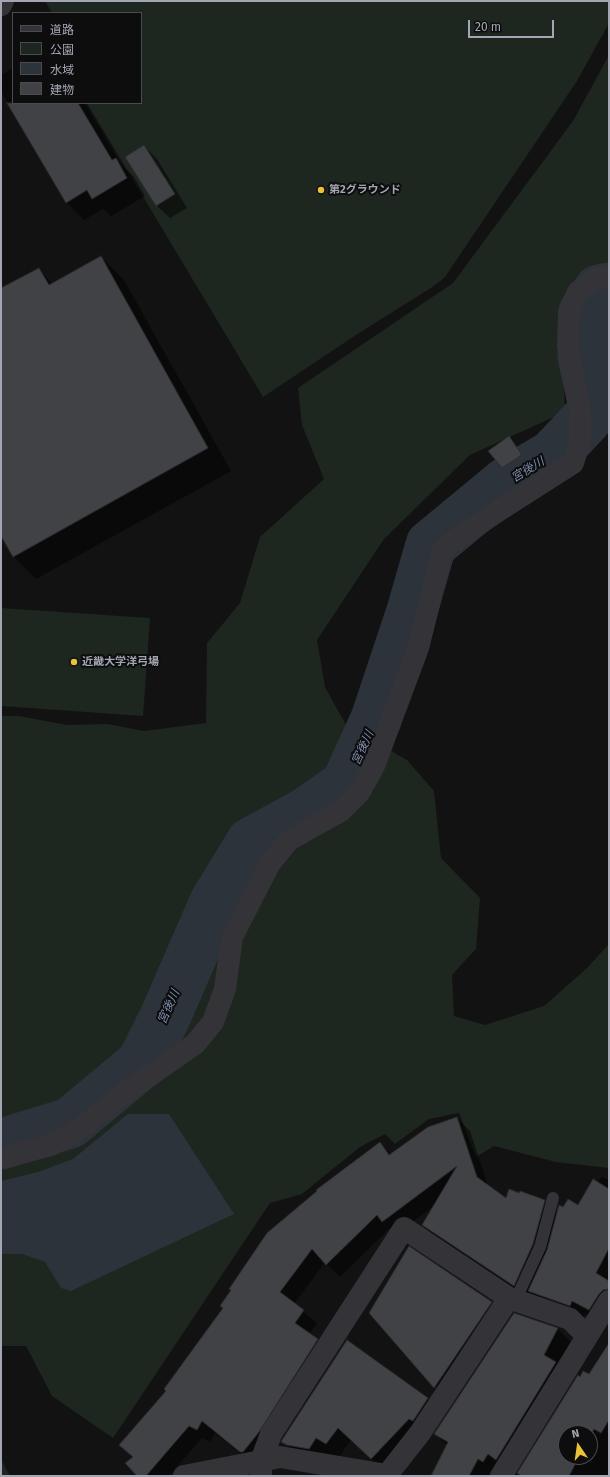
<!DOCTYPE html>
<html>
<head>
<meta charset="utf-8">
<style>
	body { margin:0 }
	#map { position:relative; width:610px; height:1477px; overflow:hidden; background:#121213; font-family:"Fira Sans","Noto Sans JP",sans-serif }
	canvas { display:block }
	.frame { position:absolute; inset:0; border:2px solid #a4a7b3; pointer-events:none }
	.legend { position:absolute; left:12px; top:12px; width:130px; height:92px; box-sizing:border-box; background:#0d0d0e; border:1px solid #494b50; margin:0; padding:5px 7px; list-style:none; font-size:12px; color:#a4a7b3 }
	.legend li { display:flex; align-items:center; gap:8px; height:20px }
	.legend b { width:20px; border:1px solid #494b50 }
	.north { position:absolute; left:558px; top:1425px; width:40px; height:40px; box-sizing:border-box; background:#0d0d0e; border:1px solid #494b50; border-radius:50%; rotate:347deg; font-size:11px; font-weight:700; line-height:16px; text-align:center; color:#a4a7b3 }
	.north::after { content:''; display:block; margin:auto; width:14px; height:18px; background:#e9c235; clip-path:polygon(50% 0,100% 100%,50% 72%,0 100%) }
	.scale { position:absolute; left:468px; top:20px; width:86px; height:18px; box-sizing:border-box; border:2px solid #a4a7b3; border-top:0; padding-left:5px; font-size:12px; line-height:14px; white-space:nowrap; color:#a4a7b3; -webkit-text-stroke:3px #0d0d0e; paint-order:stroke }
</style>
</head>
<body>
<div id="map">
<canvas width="610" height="1477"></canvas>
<div class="frame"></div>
<ul class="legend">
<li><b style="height:5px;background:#333338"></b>道路</li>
<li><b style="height:11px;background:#1e2620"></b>公園</li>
<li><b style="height:11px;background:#2c333b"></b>水域</li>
<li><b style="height:11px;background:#414246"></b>建物</li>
</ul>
<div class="north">N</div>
<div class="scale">20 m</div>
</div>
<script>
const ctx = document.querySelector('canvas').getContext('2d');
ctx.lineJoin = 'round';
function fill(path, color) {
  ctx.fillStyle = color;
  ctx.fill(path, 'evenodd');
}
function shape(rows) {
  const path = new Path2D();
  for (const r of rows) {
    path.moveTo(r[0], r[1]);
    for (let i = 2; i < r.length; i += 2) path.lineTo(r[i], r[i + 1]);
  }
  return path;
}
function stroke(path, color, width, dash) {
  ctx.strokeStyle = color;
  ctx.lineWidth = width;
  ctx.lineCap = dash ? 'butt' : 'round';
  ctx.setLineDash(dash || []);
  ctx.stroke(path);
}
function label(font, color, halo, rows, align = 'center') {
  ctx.font = font + ' "Fira Sans","Noto Sans JP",sans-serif';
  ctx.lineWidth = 4;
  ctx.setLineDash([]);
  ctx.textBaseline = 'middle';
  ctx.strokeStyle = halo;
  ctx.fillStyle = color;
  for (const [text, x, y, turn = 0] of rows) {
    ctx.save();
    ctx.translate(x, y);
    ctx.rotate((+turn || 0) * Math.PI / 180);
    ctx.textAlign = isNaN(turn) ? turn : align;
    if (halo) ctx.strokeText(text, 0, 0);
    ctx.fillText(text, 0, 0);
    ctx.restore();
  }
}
const green = shape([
	[45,1,609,1,609,23,577,81,445,277,434,286,356,335,263,397,87,103,141,103,141,13,52,13],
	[609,55,609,263,589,268,575,280,561,310,565,412,470,455,384,539,317,640,325,687,346,725,407,760,434,791,441,858,480,898,476,949,452,975,454,1016,485,1025,544,1006,587,968,609,944,609,1168,556,1162,494,1146,476,1157,459,1113,429,1119,395,1144,385,1134,360,1147,302,1194,270,1203,113,1438,52,1396,26,1346,1,1346,1,716,19,716,67,725,108,724,144,731,206,723,207,643,240,603,260,537,324,479,302,425,298,388,453,283,573,121],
	[1,608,150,618,143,716,1,706],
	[1,1459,10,1476,1,1476]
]);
const water = shape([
	[128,1114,169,1114,234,1214,71,1291,61,1288,45,1262,22,1254,1,1254,1,1181,38,1172,73,1159]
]);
const shadow = shape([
	[13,68,13,103,85,103,121,164,134,177,145,196,111,216,103,209,84,220,66,202,1,91,1,75],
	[144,146,157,159,187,208,170,218,156,205],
	[101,257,124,280,231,471,36,579,13,556,1,534,1,290,38,269,53,284],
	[609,311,609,419,601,403,606,401,596,379,599,377,597,370,608,365,596,338,603,334,596,317],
	[509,438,528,462,510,474,489,451],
	[457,1118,470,1131,488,1186,506,1199,544,1201,557,1214,564,1208,579,1206,602,1177,609,1180,609,1312,602,1323,585,1314,583,1318,542,1304,530,1292,527,1298,436,1238,423,1225,435,1205,396,1234,390,1228,340,1277,325,1262,294,1304,317,1323,309,1334,330,1352,254,1465,215,1433,210,1442,202,1438,169,1476,139,1476,133,1458,120,1445,380,1144,392,1155],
	[491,1302,504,1315,448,1400,370,1313],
	[515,1314,558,1329,571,1342,499,1476,491,1471,489,1476,432,1476,448,1446,436,1434],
	[609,1345,609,1476,517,1476,578,1377,580,1378,590,1376],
	[566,1433,590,1433,590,1457,566,1457],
	[427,1399,440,1412,384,1471,351,1440,334,1464,296,1455,283,1442]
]);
const river = shape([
	[1,1144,70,1123,142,1063,165,1017,215,902,251,843,306,813,346,785,376,719,412,611,431,545,506,483,553,455,595,410,583,357,584,312,599,290,609,288]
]);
const building = shape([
	[7,103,78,103,112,160,116,158,127,178,92,199,87,190,66,203,7,103],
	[144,145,175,194,156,206,125,157,144,145],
	[101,256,208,448,13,557,1,536,1,288,39,268,49,285,101,256],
	[509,436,522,455,502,468,488,451,509,436],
	[457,1117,477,1177,506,1198,509,1189,519,1193,520,1191,545,1200,533,1244,514,1286,422,1225,457,1166,382,1222,377,1215,326,1265,312,1249,280,1292,304,1310,295,1323,318,1339,259,1432,243,1452,240,1452,202,1421,197,1430,189,1426,146,1476,137,1476,125,1463,133,1457,119,1445,166,1391,164,1389,223,1308,220,1306,231,1290,229,1289,267,1233,317,1191,316,1190,380,1142,389,1155,428,1127,457,1117],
	[593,1179,609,1189,609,1248,596,1273,609,1281,609,1289,603,1290,599,1294,589,1310,572,1301,570,1306,528,1291,547,1250,559,1205,563,1207,568,1199,578,1205,593,1179],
	[409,1246,492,1302,434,1388,369,1313,409,1246],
	[514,1313,558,1328,544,1355,556,1362,496,1460,488,1454,483,1462,478,1459,469,1476,431,1476,448,1442,434,1434,514,1313],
	[347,1340,428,1398,413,1421,409,1419,371,1459,338,1428,326,1444,316,1438,309,1449,287,1445,281,1442,282,1440,347,1340],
	[609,1343,609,1420,601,1433,594,1429,590,1437,590,1433,566,1433,566,1457,579,1457,569,1476,522,1476,517,1473,578,1375,580,1377,583,1371,589,1374,609,1343]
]);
const service = shape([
	[515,1301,540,1247,553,1198]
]);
const minor = shape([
	[1,5,3,1],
	[1,1158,51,1145,75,1132,126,1092,195,1044,213,1022,225,989,232,937,270,863,289,840,341,811,359,793,374,766,418,648,442,552,450,543,501,509,573,463,580,441,580,412,568,346,569,312,578,292,593,280,609,275],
	[261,1461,271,1434,404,1228,509,1298,570,1319,587,1336],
	[261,1461,280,1457,387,1475,420,1433,509,1298],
	[184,1476,261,1461,261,1475],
	[501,1476,609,1301]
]);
const markers = [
	[321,190,4,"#e9c235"],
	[74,662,4,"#e9c235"]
];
const poiNames = [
	["第2グラウンド",329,190],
	["近畿大学洋弓場",82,662]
];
const waterNames = [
	["宮後川",528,470,-31],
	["宮後川",363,748,-65],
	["宮後川",169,1007,-66]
];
fill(green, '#1e2620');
fill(water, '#2c333b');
fill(shadow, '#0007');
stroke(river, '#2c333b', 51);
fill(building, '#414246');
stroke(building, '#2c2c2f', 1);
stroke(service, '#333338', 12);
stroke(minor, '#333338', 22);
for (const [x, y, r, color] of markers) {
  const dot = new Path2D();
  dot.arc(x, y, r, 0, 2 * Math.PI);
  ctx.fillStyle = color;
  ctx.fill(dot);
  stroke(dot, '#0d0d0e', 1.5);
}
label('bold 11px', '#a4a7b3', '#0d0d0e', poiNames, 'left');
label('italic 12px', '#7c90ad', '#0d0d0e', waterNames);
</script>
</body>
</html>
